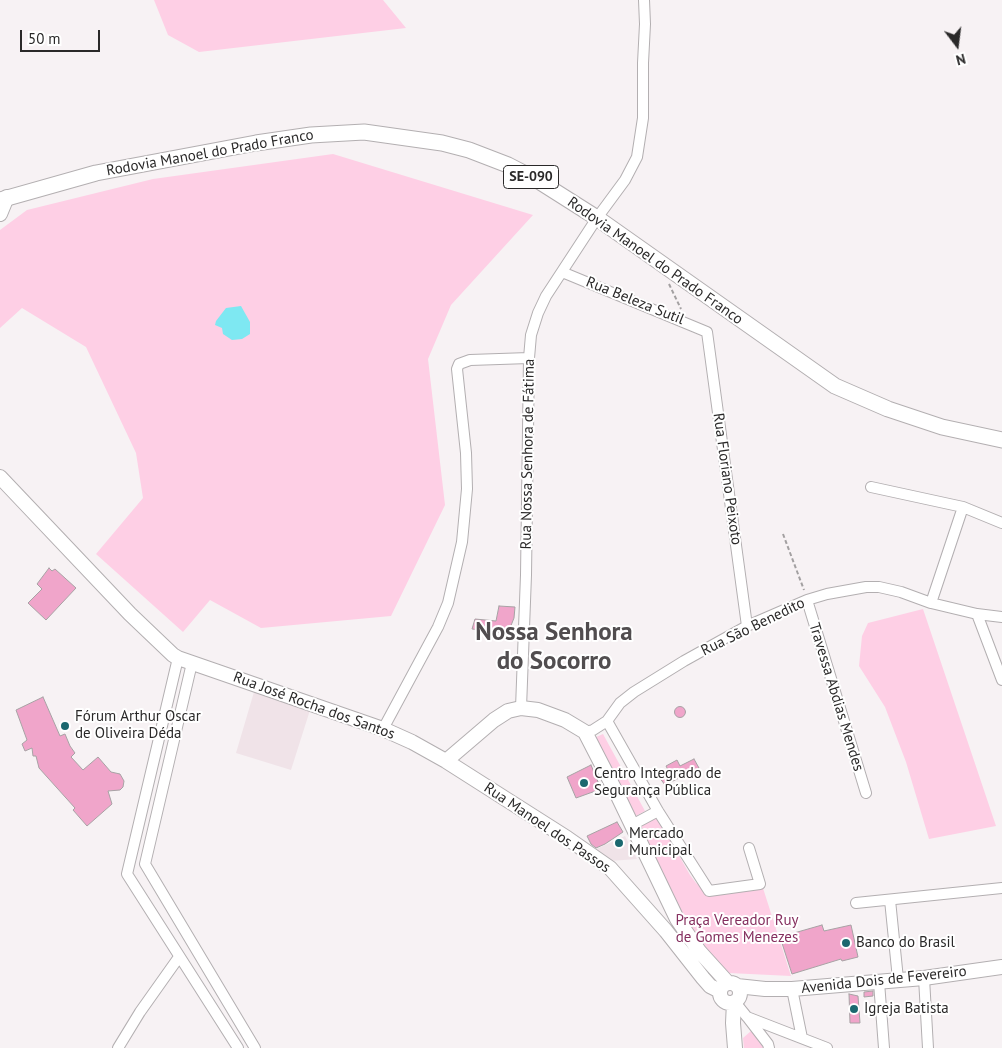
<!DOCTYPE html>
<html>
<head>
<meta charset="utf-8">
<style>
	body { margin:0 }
	#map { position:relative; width:1002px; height:1048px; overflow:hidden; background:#f7f2f4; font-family:"PT Sans",sans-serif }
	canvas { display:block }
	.north { position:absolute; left:932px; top:20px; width:50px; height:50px; -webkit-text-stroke:4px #fff; paint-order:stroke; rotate:165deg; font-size:14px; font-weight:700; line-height:20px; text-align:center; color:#2a2929 }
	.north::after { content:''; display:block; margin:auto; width:18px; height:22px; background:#2a2929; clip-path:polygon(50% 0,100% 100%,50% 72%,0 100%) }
	.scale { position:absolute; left:20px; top:30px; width:80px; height:22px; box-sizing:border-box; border:2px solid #2a2929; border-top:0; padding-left:6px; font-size:15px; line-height:18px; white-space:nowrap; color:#2a2929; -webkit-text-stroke:4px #fff; paint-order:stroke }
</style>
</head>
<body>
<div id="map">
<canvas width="1002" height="1048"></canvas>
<div class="north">N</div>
<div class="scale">50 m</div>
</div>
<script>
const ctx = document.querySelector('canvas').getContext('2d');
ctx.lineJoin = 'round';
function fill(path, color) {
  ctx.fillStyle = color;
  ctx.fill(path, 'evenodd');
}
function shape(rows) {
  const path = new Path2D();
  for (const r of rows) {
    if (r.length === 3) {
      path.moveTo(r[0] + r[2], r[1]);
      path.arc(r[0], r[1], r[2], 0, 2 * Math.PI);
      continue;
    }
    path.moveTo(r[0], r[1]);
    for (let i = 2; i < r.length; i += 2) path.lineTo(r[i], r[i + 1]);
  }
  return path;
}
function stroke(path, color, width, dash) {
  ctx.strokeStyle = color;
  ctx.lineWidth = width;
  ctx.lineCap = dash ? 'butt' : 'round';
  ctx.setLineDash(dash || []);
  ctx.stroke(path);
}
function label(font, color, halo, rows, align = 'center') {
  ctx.font = font + ' "PT Sans",sans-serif';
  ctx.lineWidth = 4;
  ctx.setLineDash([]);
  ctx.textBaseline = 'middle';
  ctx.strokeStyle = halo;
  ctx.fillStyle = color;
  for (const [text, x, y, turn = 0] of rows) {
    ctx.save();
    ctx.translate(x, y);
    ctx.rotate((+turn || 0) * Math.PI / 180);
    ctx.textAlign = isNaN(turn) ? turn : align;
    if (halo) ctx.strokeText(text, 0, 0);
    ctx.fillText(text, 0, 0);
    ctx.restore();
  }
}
const built = shape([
	[254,692,311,707,291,770,236,753],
	[625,836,637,859,610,861,594,850]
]);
const green = shape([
	[154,0,383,0,406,28,199,52,168,35],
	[333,154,533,215,451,305,428,359,445,505,391,616,261,628,210,600,183,632,96,554,143,498,136,453,86,347,22,308,0,328,0,230,27,210,153,179],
	[923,609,996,826,929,839,906,762,885,707,859,666,862,636,868,623],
	[603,734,645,811,634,817,594,738],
	[657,817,690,875,696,883,709,893,762,885,791,976,729,973,719,967,691,931,637,828],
	[751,1031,760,1040,764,1048,744,1048,743,1038]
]);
const water = shape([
	[241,306,250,322,250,334,242,339,232,340,223,334,222,328,215,325,216,321,226,308]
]);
const building = shape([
	[49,568,52,571,55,569,76,588,46,620,28,603,42,589,37,584,49,568],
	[499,606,515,607,514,618,508,633,472,629,475,619,496,621,499,606],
	[43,697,60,736,65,734,70,746,75,753,71,757,83,770,98,757,111,772,120,774,124,781,123,787,120,790,108,791,112,804,87,826,73,810,75,808,39,768,36,756,33,756,32,748,25,751,22,744,27,740,16,710,43,697],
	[680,712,5.5],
	[694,759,699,768,665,785,659,777,669,772,666,766,677,760,680,766,694,759],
	[591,765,601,789,576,798,567,777,591,765],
	[617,822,623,832,605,844,596,848,591,844,587,836,617,822],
	[822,925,824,931,851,925,858,957,842,961,841,959,792,974,780,937,822,925],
	[873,991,873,996,864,997,864,992,873,991],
	[849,994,858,996,860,1023,850,1023,849,994]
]);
const path = shape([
	[669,284,681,309],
	[783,534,804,590]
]);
const street = shape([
	[562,272,707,332,747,626],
	[871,487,963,507,1002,523],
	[807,600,866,793],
	[931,603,963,507],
	[977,614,1002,680],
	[178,658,127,874,238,1048],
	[192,663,145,864,255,1048],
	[521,708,526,575,529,358,531,335,538,313,546,296,597,218,625,180,637,157,643,118,643,63,645,24,644,0],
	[607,721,658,811,709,891,760,884,749,848],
	[383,729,438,627,448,603,462,542,467,489,466,453,457,369,459,364,470,360,529,358],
	[585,732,593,730,607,721,620,703,634,692,684,661,747,626,807,600,827,594,866,587,879,587,901,592,931,603,977,614,1002,617],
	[632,825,658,811],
	[890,900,898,979],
	[856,903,1002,888],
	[924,978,928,1048],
	[879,982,884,1048],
	[792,989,802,1038],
	[735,1002,747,1017,827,1048],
	[748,1018,768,1044,769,1048],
	[118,1048,140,1012,179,957]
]);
const secondary = shape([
	[0,214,7,197],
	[0,477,130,614,173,655,178,658,383,729,412,742,446,761,567,838,610,868,666,931,703,978,710,986,720,991],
	[446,761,494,720,508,711,521,708,538,710,565,720,585,732,617,794,677,919,699,951,728,983],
	[730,993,10],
	[737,986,765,989,792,989,924,978,1002,967],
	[734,1002,733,1023,735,1048]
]);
const primary = shape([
	[0,200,96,173,256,143,311,135,364,132,442,143,469,150,508,165,537,180,597,218,835,386,888,409,942,427,1002,440]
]);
const markers = [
	[65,726,5,"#1b686f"],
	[584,783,5,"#1b686f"],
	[619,843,5,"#1b686f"],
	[846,943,5,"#1b686f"],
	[854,1009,5,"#1b686f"]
];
const shields = [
	[531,177,55]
];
const shieldNames = [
	["SE-090",531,177]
];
const streetNames = [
	["Rodovia Manoel do Prado Franco",210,153,-10],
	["Rodovia Manoel do Prado Franco",655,261,35],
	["Rua Beleza Sutil",635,301,22],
	["Rua Nossa Senhora de Fátima",528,454,-89],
	["Rua Floriano Peixoto",727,479,82],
	["Rua São Benedito",753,627,-26],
	["Travessa Abdias Mendes",836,697,73],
	["Rua José Rocha dos Santos",314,706,20],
	["Rua Manoel dos Passos",547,828,34],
	["Avenida Dois de Fevereiro",884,980,-6]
];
const poiNames = [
	["Fórum Arthur Oscar",75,717],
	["de Oliveira Déda",75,734],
	["Centro Integrado de",594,774],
	["Segurança Pública",594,791],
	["Mercado",629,834],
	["Municipal",629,851],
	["Banco do Brasil",856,943],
	["Igreja Batista",864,1009]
];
const parkNames = [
	["Praça Vereador Ruy",737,921],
	["de Gomes Menezes",737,938]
];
const townNames = [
	["Nossa Senhora",554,633],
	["do Socorro",554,662]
];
fill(built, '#f0e3e8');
fill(green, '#fecfe5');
fill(water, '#7ee8f2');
fill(building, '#f0a5ca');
stroke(building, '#a7a2a4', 1);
stroke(street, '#b3afb1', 12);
stroke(secondary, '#b3afb1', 16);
stroke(primary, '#b3afb1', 17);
stroke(path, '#a3a0a1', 2, [4, 2.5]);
stroke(street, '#fff', 10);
stroke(secondary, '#fff', 14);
stroke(primary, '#fff', 15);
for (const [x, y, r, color] of markers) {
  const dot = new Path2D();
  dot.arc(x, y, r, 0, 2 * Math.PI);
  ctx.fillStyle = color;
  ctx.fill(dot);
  stroke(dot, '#fff', 2);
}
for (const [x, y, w] of shields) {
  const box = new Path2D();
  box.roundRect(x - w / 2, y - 11.5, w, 23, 4);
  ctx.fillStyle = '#fff';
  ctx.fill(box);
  stroke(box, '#2a2929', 1);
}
label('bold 14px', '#2a2929', null, shieldNames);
label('15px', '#2a2929', '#fff', streetNames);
label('15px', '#2a2929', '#fff', poiNames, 'left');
label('15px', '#852f5f', '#fff', parkNames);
label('bold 25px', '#514d4f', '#fff', townNames);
</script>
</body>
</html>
